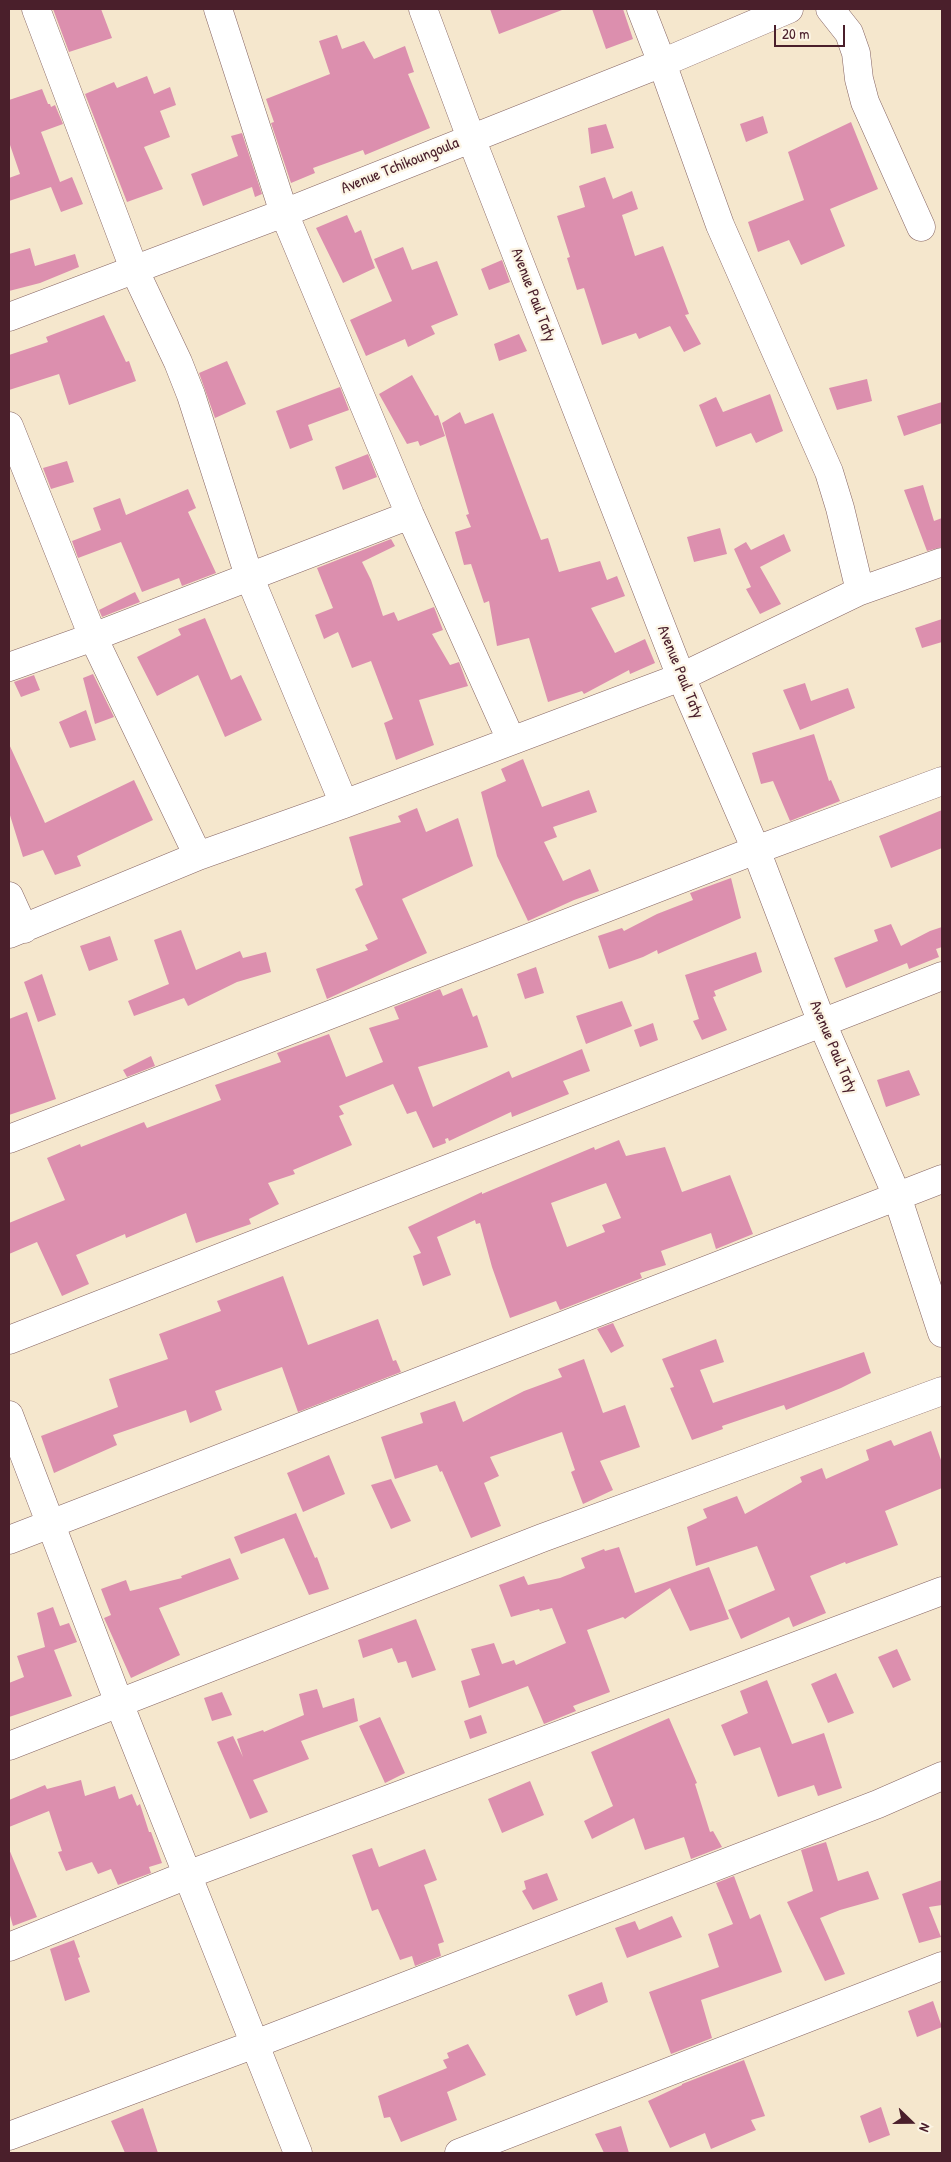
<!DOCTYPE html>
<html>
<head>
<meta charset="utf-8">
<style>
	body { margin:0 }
	#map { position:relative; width:951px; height:2162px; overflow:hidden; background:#f5e7cd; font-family:"Patrick Hand",sans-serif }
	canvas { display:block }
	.frame { position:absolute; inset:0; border:10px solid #4a1f2b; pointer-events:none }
	.north { position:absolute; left:886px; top:2097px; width:50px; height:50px; -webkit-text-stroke:4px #fcf5e5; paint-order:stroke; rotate:112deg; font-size:14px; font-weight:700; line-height:20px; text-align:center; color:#4a1f2b }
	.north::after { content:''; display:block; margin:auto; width:18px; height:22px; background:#4a1f2b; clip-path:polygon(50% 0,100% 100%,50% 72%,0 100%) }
	.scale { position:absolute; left:774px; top:25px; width:71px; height:22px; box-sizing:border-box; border:2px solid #4a1f2b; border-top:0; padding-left:6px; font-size:15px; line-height:18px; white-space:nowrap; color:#4a1f2b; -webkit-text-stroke:4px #fcf5e5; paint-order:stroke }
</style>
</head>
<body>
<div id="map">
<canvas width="951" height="2162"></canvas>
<div class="frame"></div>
<div class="north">N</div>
<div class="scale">20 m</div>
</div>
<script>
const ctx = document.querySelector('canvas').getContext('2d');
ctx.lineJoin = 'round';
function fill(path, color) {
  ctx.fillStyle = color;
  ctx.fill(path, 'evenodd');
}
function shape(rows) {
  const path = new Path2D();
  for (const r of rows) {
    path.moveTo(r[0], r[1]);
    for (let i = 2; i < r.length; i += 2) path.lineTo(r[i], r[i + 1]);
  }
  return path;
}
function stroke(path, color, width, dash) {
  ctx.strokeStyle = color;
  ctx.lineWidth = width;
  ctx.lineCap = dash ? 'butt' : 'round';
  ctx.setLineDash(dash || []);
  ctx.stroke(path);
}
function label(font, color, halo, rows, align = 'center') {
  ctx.font = font + ' "Patrick Hand",sans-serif';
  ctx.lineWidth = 4.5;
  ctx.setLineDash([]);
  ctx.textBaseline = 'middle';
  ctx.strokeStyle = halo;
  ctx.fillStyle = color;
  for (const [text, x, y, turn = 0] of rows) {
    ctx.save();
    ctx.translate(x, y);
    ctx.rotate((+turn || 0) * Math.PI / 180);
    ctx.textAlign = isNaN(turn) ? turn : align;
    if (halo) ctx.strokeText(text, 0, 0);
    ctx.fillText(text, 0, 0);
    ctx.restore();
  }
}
const building = shape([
	[53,9,101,9,112,38,69,52],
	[490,9,562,9,562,10,499,34],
	[592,9,623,9,633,39,606,49],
	[337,35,342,49,364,41,374,59,405,46,414,72,408,74,430,128,365,155,363,150,313,168,315,173,291,183,271,123,274,122,266,99,330,74,319,41],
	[147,76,154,94,170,87,176,105,160,111,170,137,144,147,163,189,127,202,85,94,114,82,117,88],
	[42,89,48,104,50,104,51,107,55,105,63,124,41,132,60,182,72,177,83,204,61,212,51,187,9,201,9,178,20,174,9,142,9,100],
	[763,116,768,133,746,142,740,124],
	[851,122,878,189,830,209,845,246,801,265,789,240,758,252,748,222,804,200,788,152],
	[606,124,614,148,591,154,588,128],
	[242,133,262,194,255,197,252,187,203,206,191,174,238,156,231,136],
	[605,177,613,199,632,191,638,209,622,215,635,256,663,246,689,314,685,315,701,344,684,352,670,326,639,339,636,333,602,345,584,288,577,290,567,258,570,257,557,216,585,207,579,186],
	[347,215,355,233,361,230,375,268,343,283,316,228],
	[403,247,412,270,437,261,458,315,431,326,435,334,408,347,405,339,366,356,350,320,392,301,374,259],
	[30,248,35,266,75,254,79,267,40,283,9,291,9,254],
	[502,260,510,282,489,290,481,269],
	[104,315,126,362,129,361,136,381,69,405,59,374,9,390,9,355,48,342,46,337],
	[519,334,527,351,499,361,494,344],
	[227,361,246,404,215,418,199,373],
	[412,375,435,416,438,415,445,436,420,446,418,441,407,444,379,394],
	[867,379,872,401,837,410,829,388],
	[340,387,349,410,308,425,313,440,290,449,276,411],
	[770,394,783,431,756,443,751,433,716,447,699,405,716,397,723,412],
	[942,402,942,423,904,436,897,416],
	[460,412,465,424,493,413,541,540,548,538,559,572,600,561,607,580,617,576,625,596,591,608,615,653,645,639,655,663,630,674,629,670,584,694,582,691,548,702,529,638,497,646,489,601,484,603,471,564,464,565,455,532,471,527,466,515,469,514,442,423],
	[368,454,377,477,343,490,335,467],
	[67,461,74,482,51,489,43,468],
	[923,485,934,521,942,518,942,547,927,551,904,490],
	[188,489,196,508,188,512,216,573,182,586,179,578,142,592,121,542,78,558,72,541,101,530,93,508,120,498,126,515],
	[720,528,727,554,694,562,687,537],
	[784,534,791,551,760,567,781,604,760,614,746,589,751,587,734,549,746,542,751,550],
	[391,539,395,546,362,562,371,580,383,616,394,612,398,621,434,607,443,630,432,634,450,665,459,662,468,686,419,700,434,745,396,760,384,723,393,719,371,661,352,668,338,632,324,639,315,615,333,608,317,568],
	[135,592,140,602,102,617,99,610],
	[205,618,231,680,241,675,262,720,225,737,198,675,157,696,137,657,181,635,178,629],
	[942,619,942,642,922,648,915,628],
	[93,674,114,717,95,724,83,678],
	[34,675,40,690,21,697,14,682],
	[805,683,811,701,848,688,855,708,800,730,783,690],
	[86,710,96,740,70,748,59,722],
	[814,734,829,781,831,780,840,801,790,821,773,781,761,784,752,753],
	[9,744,45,823,134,780,153,820,77,856,81,866,55,875,43,850,23,857,9,812],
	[523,759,542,807,589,790,597,812,553,827,557,837,544,842,563,881,590,869,599,891,574,900,528,921,497,856,481,792,506,781,501,769],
	[417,808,426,832,458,818,473,866,402,899,427,953,327,999,316,969,368,950,365,945,378,939,355,889,363,885,349,837,401,822,398,816],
	[942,810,942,848,891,868,879,836],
	[731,878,741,918,658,954,657,950,643,957,609,969,598,936,622,928,624,931,657,914,693,900,690,893],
	[891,924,901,946,930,931,942,927,942,947,936,949,939,957,909,969,907,963,846,988,834,958,878,941,874,930],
	[181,930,196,970,240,951,243,958,266,952,271,972,237,982,188,1006,184,998,134,1016,128,1001,169,984,154,940],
	[110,936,118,960,89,971,80,946],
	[756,952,762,972,714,991,716,996,713,997,727,1030,702,1040,693,1021,699,1019,685,975],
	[536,967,544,993,525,999,517,974],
	[42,974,56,1015,38,1022,24,982],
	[462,988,473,1017,477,1015,488,1047,418,1067,433,1107,509,1071,512,1078,582,1049,590,1071,563,1081,569,1094,512,1117,511,1112,449,1141,448,1138,445,1139,446,1143,433,1148,416,1111,407,1114,393,1084,339,1106,344,1114,339,1116,352,1145,293,1170,295,1174,268,1183,279,1204,249,1219,251,1224,196,1243,186,1213,126,1238,125,1234,76,1255,89,1284,62,1296,37,1242,9,1254,9,1223,65,1200,47,1158,80,1144,81,1147,144,1122,147,1128,221,1100,215,1085,281,1062,277,1053,329,1034,346,1077,383,1062,369,1028,399,1019,394,1007,440,989,443,996],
	[622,1001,632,1026,586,1044,576,1016],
	[27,1012,56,1099,9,1115,9,1019],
	[653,1023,658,1040,640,1047,634,1030],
	[151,1056,155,1066,127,1077,123,1070],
	[909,1070,920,1095,886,1107,877,1080],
	[619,1140,626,1156,665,1147,682,1192,730,1175,753,1234,716,1249,711,1233,661,1251,666,1265,640,1273,642,1278,560,1310,556,1301,510,1318,492,1267,480,1223,476,1224,475,1220,437,1237,451,1275,423,1286,413,1256,421,1253,408,1227,482,1192,482,1194,594,1147,595,1150],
	[606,1183,621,1218,602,1225,605,1232,567,1247,551,1203],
	[283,1276,308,1345,378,1319,393,1361,396,1360,401,1372,298,1412,282,1367,215,1391,222,1410,190,1423,186,1410,113,1435,117,1445,54,1473,41,1436,118,1407,109,1379,168,1359,159,1334,221,1311,217,1301],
	[613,1323,624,1346,611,1353,597,1329],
	[716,1339,724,1362,700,1370,713,1403,864,1352,871,1373,841,1388,786,1410,784,1405,722,1426,723,1429,692,1440,670,1388,674,1387,662,1359],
	[584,1359,603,1413,625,1405,640,1447,600,1461,613,1490,583,1504,571,1472,575,1470,562,1432,490,1457,499,1476,484,1483,501,1526,471,1538,442,1471,440,1472,437,1465,395,1479,381,1437,423,1423,420,1413,455,1401,463,1422,524,1391,562,1377,558,1369],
	[931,1431,942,1463,942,1488,885,1511,898,1545,846,1564,845,1562,810,1576,826,1613,793,1627,789,1617,741,1639,728,1610,775,1590,757,1546,696,1566,687,1527,707,1518,703,1509,737,1496,745,1514,802,1482,800,1477,822,1468,826,1479,869,1460,866,1450,891,1440,894,1446],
	[329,1455,345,1494,303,1512,287,1473],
	[391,1479,411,1521,391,1529,371,1485],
	[296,1513,315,1558,317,1557,329,1589,309,1595,284,1538,241,1554,234,1537],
	[619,1547,635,1593,709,1567,729,1619,690,1631,670,1588,625,1619,623,1617,587,1630,610,1692,573,1706,576,1711,544,1724,528,1686,469,1708,461,1681,480,1675,471,1649,494,1643,502,1664,514,1660,516,1665,566,1643,552,1608,540,1611,539,1609,511,1617,499,1585,524,1576,528,1585,560,1578,585,1568,581,1558,604,1549,605,1551],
	[230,1558,239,1579,159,1608,180,1655,131,1678,104,1618,111,1615,101,1589,126,1580,130,1591,182,1578,181,1576],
	[53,1607,60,1626,69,1623,77,1642,54,1650,72,1696,9,1717,9,1683,24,1677,17,1656,45,1647,37,1613],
	[416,1619,436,1670,412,1678,406,1661,398,1663,392,1648,363,1658,358,1640],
	[897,1649,911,1680,893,1688,878,1657],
	[836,1673,854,1713,828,1723,811,1684],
	[767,1680,792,1744,824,1733,842,1788,818,1796,814,1785,778,1797,760,1747,734,1756,721,1725,748,1713,740,1691],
	[317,1689,323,1708,354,1698,358,1721,301,1741,309,1759,253,1780,268,1812,250,1819,217,1742,233,1736,243,1757,237,1739,263,1730,264,1732,304,1715,299,1694],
	[222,1692,232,1715,212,1721,204,1698],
	[481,1715,487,1733,470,1739,464,1721],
	[380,1717,405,1773,385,1783,359,1726],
	[669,1718,697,1783,695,1784,710,1832,713,1831,722,1847,691,1859,684,1837,645,1850,634,1818,592,1839,584,1821,613,1806,591,1752],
	[81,1780,85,1796,115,1786,119,1799,132,1794,137,1806,140,1804,149,1832,151,1832,162,1863,149,1867,151,1873,118,1885,111,1869,98,1874,92,1862,66,1871,58,1852,62,1851,49,1811,9,1827,9,1800,45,1785,47,1789],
	[530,1781,544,1815,502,1833,488,1799],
	[826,1842,838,1881,868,1871,879,1899,840,1910,820,1918,845,1974,825,1981,787,1902,813,1891,801,1850],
	[372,1848,379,1867,425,1849,437,1880,424,1885,444,1942,438,1944,441,1956,415,1966,412,1956,400,1960,378,1909,372,1911,352,1855],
	[9,1849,37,1917,13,1926,9,1912],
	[547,1873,558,1900,533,1910,522,1891,526,1889,524,1881],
	[734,1876,750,1919,760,1914,782,1972,701,2000,712,2038,671,2054,649,1992,719,1967,708,1934,733,1924,716,1883],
	[942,1880,942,1905,929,1907,941,1937,919,1943,902,1894],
	[672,1916,682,1937,627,1958,615,1928,635,1921,639,1930],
	[74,1940,80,1957,78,1958,90,1992,65,2001,50,1949],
	[602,1982,608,2002,576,2016,568,1995],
	[933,2001,942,2027,917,2037,908,2011],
	[468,2044,486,2075,447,2092,457,2120,401,2142,390,2117,384,2118,378,2096,447,2068,443,2060,449,2058,447,2053],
	[744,2060,765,2116,751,2120,756,2130,711,2149,705,2133,670,2148,648,2101,682,2085,682,2084],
	[881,2107,890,2135,869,2143,860,2116],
	[143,2108,158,2153,125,2153,111,2121],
	[621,2126,629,2153,604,2153,595,2134]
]);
const minor = shape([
	[36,9,134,269,178,362,191,395,249,576,344,804],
	[218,9,284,213,410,515,511,740],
	[423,9,471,138,681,677,756,850,822,1023,897,1196,942,1333],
	[641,9,662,63,720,225,829,472,840,508,860,591],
	[830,9,849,33,856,53,859,79,865,102,921,227],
	[9,317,284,213,662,63,789,9],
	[9,426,93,637,198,856],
	[9,667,93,637,410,515],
	[9,896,24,929],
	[9,934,198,856,344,804,681,677,860,591,942,562],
	[9,1139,756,850,942,781],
	[9,1340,942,976],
	[9,1415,119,1703,298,2153],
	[9,1540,942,1179],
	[9,1746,542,1538,942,1391],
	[9,1947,187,1875,942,1591],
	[9,2136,255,2044,878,1804,942,1776],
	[459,2153,942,1966]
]);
const streetNames = [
	["Avenue Tchikoungoula",400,166,-22],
	["Avenue Paul Taty",533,295,69],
	["Avenue Paul Taty",680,672,68],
	["Avenue Paul Taty",833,1047,67]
];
fill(building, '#dc8fae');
stroke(minor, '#866564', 29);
stroke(minor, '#fff', 28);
label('16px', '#4a1f2b', '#fcf5e5', streetNames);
</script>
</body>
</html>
